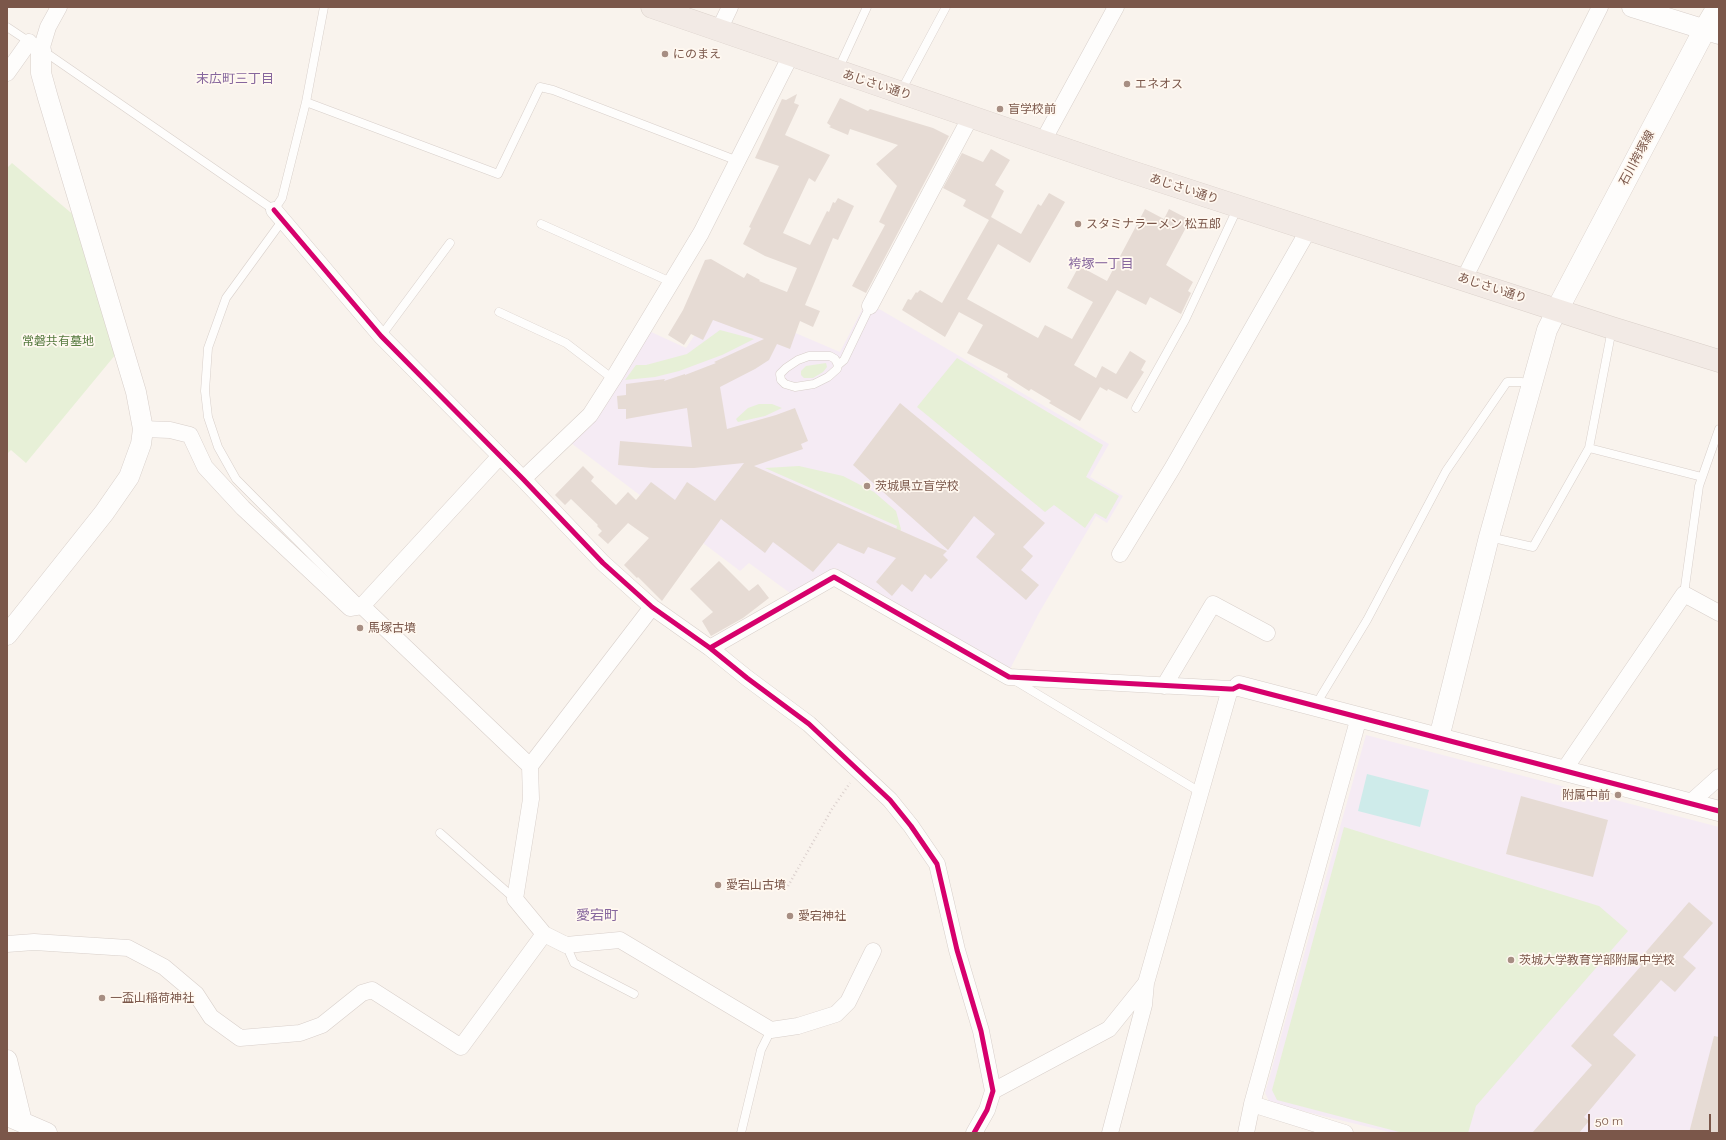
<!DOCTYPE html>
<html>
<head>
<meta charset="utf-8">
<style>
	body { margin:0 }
	#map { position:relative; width:1726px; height:1140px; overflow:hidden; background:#f9f3ed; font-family:Raleway,sans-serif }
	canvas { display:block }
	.frame { position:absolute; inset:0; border:8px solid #7b574a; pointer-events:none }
	.scale { position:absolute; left:1588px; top:1114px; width:123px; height:18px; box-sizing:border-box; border:2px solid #7b574a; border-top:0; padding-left:5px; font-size:12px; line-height:14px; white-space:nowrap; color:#7b574a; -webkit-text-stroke:3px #fff8f0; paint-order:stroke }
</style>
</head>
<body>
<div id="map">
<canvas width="1726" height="1140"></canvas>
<div class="frame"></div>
<div class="scale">50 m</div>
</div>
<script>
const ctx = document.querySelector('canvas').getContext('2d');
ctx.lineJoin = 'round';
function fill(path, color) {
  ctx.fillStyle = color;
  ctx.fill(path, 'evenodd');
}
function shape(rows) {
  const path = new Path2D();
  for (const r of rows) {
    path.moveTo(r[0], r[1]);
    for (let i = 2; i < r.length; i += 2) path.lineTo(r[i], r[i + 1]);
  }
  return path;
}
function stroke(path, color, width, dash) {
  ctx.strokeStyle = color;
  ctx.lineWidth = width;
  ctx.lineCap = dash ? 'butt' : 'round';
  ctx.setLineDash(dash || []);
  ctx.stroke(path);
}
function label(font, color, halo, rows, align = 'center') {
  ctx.font = font + ' Raleway,"Noto Sans JP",sans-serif';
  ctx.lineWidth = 3.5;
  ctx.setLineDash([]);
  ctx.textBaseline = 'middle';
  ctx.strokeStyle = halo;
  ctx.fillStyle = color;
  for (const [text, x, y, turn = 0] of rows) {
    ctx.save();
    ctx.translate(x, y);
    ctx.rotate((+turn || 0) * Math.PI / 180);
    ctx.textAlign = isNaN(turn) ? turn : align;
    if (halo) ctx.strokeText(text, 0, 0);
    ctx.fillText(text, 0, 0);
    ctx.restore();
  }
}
const education = shape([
	[718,300,840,352,865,304,881,310,1109,444,1090,477,1123,496,1107,523,1096,516,1039,613,1010,669,985,659,835,568,790,593,749,563,740,571,571,443,649,331,686,348],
	[1366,735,1719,827,1719,1133,1389,1133,1389,1132,1270,1103,1265,1093]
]);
const green = shape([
	[12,163,76,217,116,354,26,463,11,450,7,454,7,168],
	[720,330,754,339,722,355,679,371,655,377,625,380,636,365,646,365,687,354],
	[957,358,1103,445,1086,477,1119,496,1106,519,1095,513,1085,528,1054,505,1045,512,917,407],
	[826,363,827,367,823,372,813,378,804,378,801,375,801,371,806,366],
	[759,404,772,404,782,408,765,416,738,422,736,419,748,408],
	[799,466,843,476,874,492,896,511,901,529,898,540,891,550,897,526,765,468],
	[1344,827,1599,906,1628,931,1476,1106,1468,1133,1403,1133,1277,1100,1272,1090]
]);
const water = shape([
	[1367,774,1429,790,1420,827,1358,811]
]);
const building = shape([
	[797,94,794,103,799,105,785,135,830,155,815,182,809,178,783,233,810,245,827,211,829,212,833,202,835,203,838,198,854,206,838,240,833,238,805,305,820,311,813,327,800,321,790,349,777,344,769,360,755,369,720,387,727,429,776,415,795,408,808,441,801,444,803,449,754,466,947,551,943,555,948,560,931,579,925,574,912,592,902,584,892,596,876,582,896,558,868,547,864,554,838,543,813,572,773,542,765,553,721,519,662,601,638,577,637,578,624,565,649,538,628,523,608,544,598,535,602,531,597,526,598,525,571,499,565,505,555,495,583,466,594,477,591,481,616,505,628,492,636,500,651,482,675,500,687,482,715,501,744,463,694,468,653,468,618,465,620,441,692,447,687,408,626,419,626,409,618,409,617,396,626,395,626,384,665,379,664,381,685,374,685,375,716,363,714,362,764,339,713,320,703,340,691,334,684,345,668,335,683,310,705,260,711,259,744,278,747,273,760,280,759,281,787,292,797,268,765,256,743,244,751,228,749,227,779,166,755,158,782,99,786,100],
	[840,98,868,111,870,109,933,128,949,136,866,293,852,286,885,225,879,222,897,186,876,164,898,145,850,129,848,135,829,127,831,126,827,123],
	[991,149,1010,160,995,185,1004,191,991,217,1021,234,1038,204,1041,206,1049,193,1065,202,1030,263,998,244,967,299,1038,338,1045,325,1072,339,1093,302,1067,288,1079,266,1107,281,1145,209,1164,219,1169,209,1190,220,1166,265,1193,282,1188,291,1191,293,1181,314,1150,297,1146,305,1117,290,1074,365,1096,378,1102,366,1116,374,1130,351,1146,361,1141,370,1144,372,1127,399,1108,389,1107,391,1100,387,1080,421,1049,403,1051,401,1031,389,1029,391,1007,377,1008,374,967,353,983,325,959,312,945,337,902,310,908,299,911,300,916,292,917,293,920,290,942,303,989,220,963,206,966,200,943,188,962,153,983,162],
	[900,403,1045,523,1023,547,1033,556,1021,570,1039,585,1026,600,976,557,995,534,974,516,948,550,853,465],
	[719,561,749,591,758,584,769,598,743,618,711,636,702,621,713,612,690,589],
	[1521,796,1608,820,1593,877,1506,854],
	[1689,902,1713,923,1683,957,1696,968,1675,992,1661,980,1613,1035,1636,1055,1584,1117,1589,1121,1579,1133,1532,1133,1592,1065,1571,1046,1641,966,1637,962],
	[1714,1036,1719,1037,1719,1133,1689,1133]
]);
const path = shape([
	[788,886,832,809,850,783]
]);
const service = shape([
	[7,27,31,43],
	[42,50,274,210,282,198,306,102,324,7],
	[838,70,867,7],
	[901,91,946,7],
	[306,102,498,174,540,87,553,90,738,161],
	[282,221,226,298,208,348,205,391,208,417,218,447,236,479,362,606],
	[541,224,671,282],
	[499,312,566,343,613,379],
	[381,336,450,243],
	[838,365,835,359,830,356,809,356,798,360,786,368,780,374,781,380,785,384,795,387,814,384,828,377,837,369,838,365,844,360,870,306],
	[1136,408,1185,320,1238,207],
	[1589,448,1702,477],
	[1489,537,1533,547,1589,448,1612,329],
	[1684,594,1699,486,1719,429],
	[1014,680,1200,792],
	[1318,706,1321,696,1367,620,1446,471,1507,382,1521,382,1532,384],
	[440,833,515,899],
	[566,945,574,963,634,994],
	[741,1133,761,1050,771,1030]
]);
const minor = shape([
	[719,30,730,7],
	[41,50,48,27,59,7],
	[7,73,29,42],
	[1043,141,1116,7],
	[274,210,381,336,523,479,603,563,652,607,710,648,747,678,809,724,890,800,911,826,937,864,957,950,981,1031,993,1091,987,1110,974,1133],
	[1464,279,1600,7],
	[870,306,971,116],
	[143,429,170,430,190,435,205,467,243,508,350,608,362,606,530,766,652,607],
	[523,479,590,415,613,379,701,233,791,55],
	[1120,554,1173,467,1309,229],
	[362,606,500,456],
	[710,648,834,577,1009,677,1230,689,1233,689,1239,686],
	[1164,686,1213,604,1267,633],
	[530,766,531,799,515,899,544,934,566,945,620,940,771,1030,798,1026,836,1014,848,1002,873,951],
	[1564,770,1684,594,1719,613],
	[1690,803,1719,777],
	[7,944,34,942,128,948,164,967,196,994,211,1017,240,1038,300,1033,322,1025,362,993,372,990,461,1047,544,934],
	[993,1091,1109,1029,1146,983,1230,689],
	[1252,1104,1345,1133],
	[1110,1133,1144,1005,1146,983],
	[1246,1133,1252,1104,1359,717]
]);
const tertiary = shape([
	[1632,7,1719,34],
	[7,635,104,513,129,477,141,444,143,429,136,392,48,98,41,73,41,50],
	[1239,686,1719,811],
	[1439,738,1489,537,1532,384,1547,330,1557,310],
	[7,1060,22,1122],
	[10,1117,47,1133]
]);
const secondary = shape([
	[1557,310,1705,29,1718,7]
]);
const trunk = shape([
	[652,7,1123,169,1612,328,1719,361]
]);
const cycleway = shape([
	[274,210,381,336,523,479,603,563,652,607,710,648,747,678,809,724,890,800,911,826,937,864,957,950,981,1031,993,1091,987,1110,974,1133],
	[710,648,834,577,1009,677,1230,689,1233,689,1239,686,1719,811]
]);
const markers = [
	[665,54,4,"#a78e83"],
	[1127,84,4,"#a78e83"],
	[1000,109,4,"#a78e83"],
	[1078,224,4,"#a78e83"],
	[867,486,4,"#a78e83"],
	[360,628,4,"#a78e83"],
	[1618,795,4,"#a78e83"],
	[718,885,4,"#a78e83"],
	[790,916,4,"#a78e83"],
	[1511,960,4,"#a78e83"],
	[102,998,4,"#a78e83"]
];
const poiNames = [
	["にのまえ",673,54],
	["エネオス",1135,84],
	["盲学校前",1008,109],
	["スタミナラーメン 松五郎",1086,224],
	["茨城県立盲学校",875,486],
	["馬塚古墳",368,628],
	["附属中前",1610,795,"right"],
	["愛宕山古墳",726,885],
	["愛宕神社",798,916],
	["茨城大学教育学部附属中学校",1519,960],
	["一盃山稲荷神社",110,998]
];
const streetNames = [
	["あじさい通り",877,85,18],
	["石川袴塚線",1637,158,-62],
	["あじさい通り",1184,189,18],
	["あじさい通り",1492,288,18]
];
const parkNames = [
	["常磐共有墓地",58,341]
];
const neighbourhoodNames = [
	["末広町三丁目",235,79],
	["袴塚一丁目",1101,264]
];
const quarterNames = [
	["愛宕町",597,916]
];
fill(education, '#f5ebf4');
fill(green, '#e7f0d7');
fill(water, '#ceebea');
fill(building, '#e6dbd4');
stroke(service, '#d8cfca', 9);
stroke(minor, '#d8cfca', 17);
stroke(tertiary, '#d8cfca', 21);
stroke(secondary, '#d9cfc9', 23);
stroke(trunk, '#dad0ca', 23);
stroke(path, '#dcd1ce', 2.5, [1, 3]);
stroke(service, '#fefdfc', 8);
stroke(minor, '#fefdfc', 16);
stroke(tertiary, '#fefdfc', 20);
stroke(secondary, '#fefdfc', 22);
stroke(trunk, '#f2eae5', 22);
stroke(cycleway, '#d6006c', 5);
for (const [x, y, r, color] of markers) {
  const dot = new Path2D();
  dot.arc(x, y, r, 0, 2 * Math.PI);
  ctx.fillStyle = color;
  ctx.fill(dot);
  stroke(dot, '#fff8f0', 1.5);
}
label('12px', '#7b574a', '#fff8f0', poiNames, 'left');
label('12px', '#7b574a', '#fff8f0', streetNames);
label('12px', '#557a3e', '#fff8f0', parkNames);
label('13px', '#86669d', '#fff8f0', neighbourhoodNames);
label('14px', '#86669d', '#fff8f0', quarterNames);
</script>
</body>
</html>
